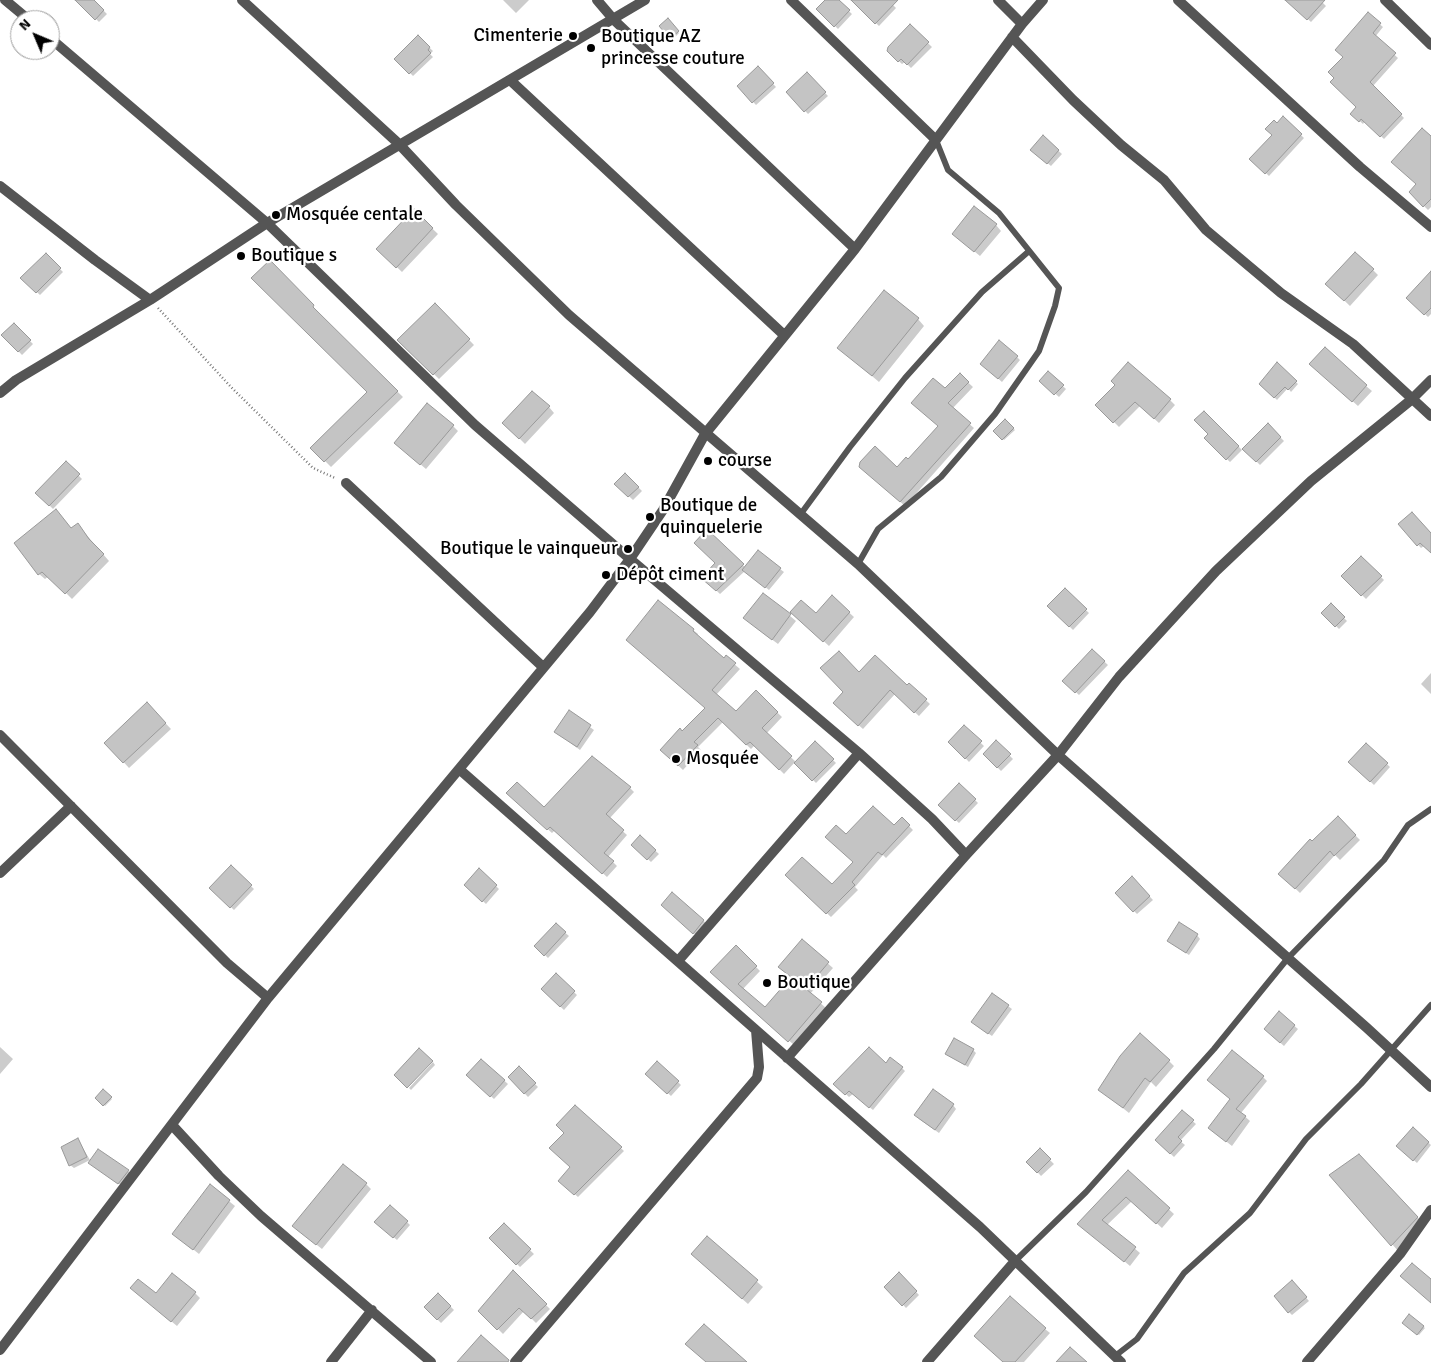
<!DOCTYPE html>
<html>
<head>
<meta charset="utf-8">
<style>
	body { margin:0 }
	#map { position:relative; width:1431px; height:1362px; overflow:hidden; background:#fff; font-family:Signika,sans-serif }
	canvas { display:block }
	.north { position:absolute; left:10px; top:10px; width:50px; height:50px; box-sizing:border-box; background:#fff; border:1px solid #999; border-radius:50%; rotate:315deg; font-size:14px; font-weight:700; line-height:20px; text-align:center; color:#000 }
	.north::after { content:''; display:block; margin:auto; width:18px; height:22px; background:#000; clip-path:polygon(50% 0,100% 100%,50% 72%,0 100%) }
</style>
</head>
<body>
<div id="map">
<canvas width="1431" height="1362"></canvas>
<div class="north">N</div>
</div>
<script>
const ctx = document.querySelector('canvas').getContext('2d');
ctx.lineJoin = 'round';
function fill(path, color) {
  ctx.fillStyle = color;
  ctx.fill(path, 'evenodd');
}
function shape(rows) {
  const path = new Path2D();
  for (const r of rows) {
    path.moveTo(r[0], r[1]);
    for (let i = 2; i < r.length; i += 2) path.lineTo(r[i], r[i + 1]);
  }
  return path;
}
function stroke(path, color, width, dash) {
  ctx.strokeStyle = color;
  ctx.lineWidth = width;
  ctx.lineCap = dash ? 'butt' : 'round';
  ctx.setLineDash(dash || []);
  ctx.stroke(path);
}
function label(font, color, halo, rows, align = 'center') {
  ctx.font = font + ' Signika,sans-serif';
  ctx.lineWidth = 4.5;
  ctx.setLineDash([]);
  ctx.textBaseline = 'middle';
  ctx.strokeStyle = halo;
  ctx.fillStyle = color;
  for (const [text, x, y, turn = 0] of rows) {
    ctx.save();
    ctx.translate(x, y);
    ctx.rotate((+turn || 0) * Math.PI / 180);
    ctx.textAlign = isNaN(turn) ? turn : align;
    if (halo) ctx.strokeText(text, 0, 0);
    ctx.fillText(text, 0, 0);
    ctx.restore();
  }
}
const shadow = shape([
	[77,0,93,0,107,14,99,22],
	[503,0,529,0,516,13],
	[827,0,837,0,852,14,838,29,818,9],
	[860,0,888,0,896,8,879,26,856,4],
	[1287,0,1320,0,1326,6,1311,22],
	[1368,14,1383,27,1375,37,1398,58,1373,86,1404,118,1384,139,1365,121,1363,124,1352,114,1358,107,1335,78],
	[668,20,679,33,673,39,661,26],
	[910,26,932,47,911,68,905,62,902,64,888,51],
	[418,37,433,51,430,54,433,57,413,76,396,59],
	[758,68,776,87,756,105,739,87],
	[807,74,828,96,808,114,787,92],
	[1283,118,1304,138,1269,176,1251,159,1273,136,1277,125],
	[1043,137,1062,154,1051,166,1035,153],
	[1431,138,1431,207,1428,210,1410,192,1418,185],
	[414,211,438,234,402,272,378,249],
	[996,225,1001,231,980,256,959,239],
	[46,255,63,272,40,295,22,278],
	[270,262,318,312,317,313,403,397,331,467,312,448,368,392],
	[1373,270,1378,275,1350,306,1327,284],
	[1431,283,1431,314,1428,317,1408,298],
	[435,305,474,345,439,379,399,340],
	[918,319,924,326,879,382,839,348],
	[14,325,33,344,22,355,3,335],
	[1017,357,1020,360,1002,382,985,367],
	[1277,364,1298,384,1291,392,1288,388,1277,400,1261,384],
	[1316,369,1366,386,1372,391,1358,406],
	[1048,373,1066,389,1059,397,1041,381],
	[960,375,973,387,952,409,974,428,905,506,865,471,897,469,908,460,940,426,945,390],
	[1117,385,1170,400,1175,405,1159,423,1140,406,1119,427,1097,405],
	[549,407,554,413,525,444,504,423],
	[1204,412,1242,450,1230,462,1205,438,1209,434],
	[1005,420,1015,430,1004,440,995,431],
	[1268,425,1284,441,1260,465,1244,449],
	[453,426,458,431,426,469,401,448],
	[66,463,82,479,53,509,37,493],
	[625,474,642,491,633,500,616,484],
	[1399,524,1431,534,1431,552,1424,546,1421,548],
	[78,525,109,561,72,599,49,576,45,579,39,574,71,529],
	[707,531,746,568,780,569,784,572,769,590,745,571,720,594,703,578,717,563],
	[1361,557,1384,580,1366,599,1343,576],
	[1065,590,1089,613,1073,630,1049,606],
	[764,594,796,621,778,644,750,623],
	[832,597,854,617,829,646,797,617,816,615],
	[1331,605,1347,621,1339,629,1323,613],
	[693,630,698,634,697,636,724,660,726,657,740,669,716,695,736,713,756,692,782,717,766,734,796,762,815,742,836,763,816,783,795,762,784,774,755,745,751,749,723,722,698,747,701,750,683,770,662,750,706,708,633,645],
	[1092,650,1108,665,1079,695,1064,681],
	[1431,673,1431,694,1421,684],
	[859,674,907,686,909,684,930,704,919,716,895,694,863,729,839,708],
	[147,704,171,729,129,768,106,743],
	[569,712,594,730,580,750,556,732],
	[964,727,984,746,969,762,950,742],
	[996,742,1013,759,1001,771,984,754],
	[1366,744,1390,767,1374,785,1350,762],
	[959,784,978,803,959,823,939,805],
	[630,788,634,792,609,819,627,835,608,857,617,866,607,877,555,830,552,833,512,797,544,809],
	[1338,818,1360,840,1340,860,1335,855,1300,893,1280,874],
	[902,819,913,830,886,858,883,855,855,887,858,890,831,917,786,875,832,886,855,863,846,836,894,827],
	[640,837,659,854,651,862,633,845],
	[231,867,254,889,234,910,211,888],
	[479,870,499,889,486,904,466,885],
	[1132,878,1153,900,1137,914,1116,893],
	[672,893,707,924,697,936,662,905],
	[556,925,569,936,548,958,536,946],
	[1197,935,1200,939,1189,955,1172,944],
	[802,941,833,968,810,994,826,1008,794,1045,716,976,736,947,760,971,743,989,765,1009,792,978],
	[556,975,577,995,564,1010,542,989],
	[993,995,1012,1009,992,1036,976,1025],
	[1279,1013,1298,1029,1284,1046,1268,1032],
	[0,1047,13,1059,0,1074],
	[973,1050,976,1053,968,1067,946,1054],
	[481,1060,508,1084,494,1099,468,1075],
	[1169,1061,1174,1066,1156,1087,1151,1082,1129,1113,1099,1089],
	[433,1062,435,1065,411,1090,409,1088],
	[657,1062,681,1085,671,1096,647,1074],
	[519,1068,538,1087,528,1097,509,1077],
	[902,1068,905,1071,873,1110,853,1094,849,1097,835,1084],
	[1263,1077,1267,1081,1241,1113,1250,1121,1232,1146,1214,1132],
	[103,1091,112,1099,105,1106,97,1098],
	[953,1105,956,1109,939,1133,919,1119],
	[575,1106,624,1151,578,1197,563,1184,571,1167,566,1133],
	[1182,1112,1196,1124,1180,1141,1185,1145,1174,1157,1156,1140],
	[1413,1129,1431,1145,1417,1163,1398,1146],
	[78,1140,90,1160,74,1168,70,1165],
	[1040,1150,1054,1164,1041,1176,1028,1162],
	[1358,1156,1424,1224,1399,1252,1331,1175],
	[89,1163,128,1171,131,1174,122,1186],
	[1128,1172,1174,1214,1162,1228,1132,1201,1107,1225,1140,1253,1130,1266,1079,1224],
	[366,1184,371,1189,322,1249,299,1231],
	[210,1186,235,1206,199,1254,174,1234],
	[407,1222,410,1225,397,1240,379,1225],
	[504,1225,534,1254,520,1267,491,1238],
	[707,1238,763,1287,748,1304,698,1260],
	[513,1272,550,1309,536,1323,524,1311,503,1334,480,1311],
	[899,1274,919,1295,906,1308,886,1287],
	[1295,1285,1309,1301,1292,1315,1289,1312],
	[131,1288,156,1295,195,1293,200,1298,177,1326],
	[438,1294,454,1310,441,1323,425,1307],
	[1410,1316,1425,1328,1419,1335,1404,1323],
	[1045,1329,1050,1333,1024,1362,1004,1362]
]);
const building = shape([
	[75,0,94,0,104,10,95,20,75,0],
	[825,0,839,0,850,10,834,27,816,9,825,0],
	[851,0,898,0,875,24,851,0],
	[1285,0,1325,0,1307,20,1285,0],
	[1368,12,1381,23,1373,33,1396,53,1370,82,1402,114,1380,137,1361,119,1359,122,1350,114,1356,107,1330,82,1334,78,1328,72,1343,57,1335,50,1368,12],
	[668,18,679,31,670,39,659,26,668,18],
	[910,24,929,42,907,65,901,59,898,62,887,51,888,47,910,24],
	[418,35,430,47,428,50,431,53,409,74,394,59,418,35],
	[758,66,774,83,752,103,737,86,758,66],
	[807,72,826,92,804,112,786,92,807,72],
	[1283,116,1302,134,1265,174,1249,159,1272,135,1265,129,1274,120,1277,123,1283,116],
	[1422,128,1431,136,1431,199,1423,207,1409,192,1416,184,1391,162,1422,128],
	[1043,135,1059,150,1047,164,1030,150,1043,135],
	[974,206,997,224,974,252,952,234,974,206],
	[414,209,433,228,396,268,376,249,414,209],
	[1355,252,1374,269,1344,301,1325,284,1355,252],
	[46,253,61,268,36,293,20,278,46,253],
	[270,260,314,305,313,307,398,391,324,462,310,448,367,392,251,278,270,260],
	[1431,271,1431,308,1424,315,1406,298,1431,271],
	[884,290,919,318,872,376,837,348,884,290],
	[435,303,470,339,433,375,397,340,435,303],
	[14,323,31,340,18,352,1,335,14,323],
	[999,340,1018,356,998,379,980,364,999,340],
	[1325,347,1367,385,1352,402,1309,364,1325,347],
	[1128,362,1171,399,1154,419,1135,402,1113,423,1095,405,1115,385,1111,381,1128,362],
	[1277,362,1297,381,1288,390,1285,387,1274,398,1259,384,1277,362],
	[1048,371,1064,385,1054,395,1039,381,1048,371],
	[960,373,969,382,948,403,971,423,900,502,859,467,860,462,875,446,897,467,906,457,908,459,938,426,911,403,933,378,945,388,960,373],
	[532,391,550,406,519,439,502,423,532,391],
	[427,403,454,425,420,465,394,443,427,403],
	[1204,411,1239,446,1226,460,1204,438,1208,434,1194,420,1204,411],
	[1005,419,1014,428,1002,440,993,431,1005,419],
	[1268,423,1281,437,1256,462,1242,449,1268,423],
	[66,461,80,474,49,506,35,493,66,461],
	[625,473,639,487,628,497,614,484,625,473],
	[56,509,71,528,78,523,89,539,104,554,65,594,42,572,38,575,14,543,56,509],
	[1412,512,1431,533,1431,553,1420,543,1417,546,1398,524,1412,512],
	[707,529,744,564,716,591,701,578,715,563,694,543,707,529],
	[758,550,781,568,765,588,742,570,758,550],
	[1361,556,1382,576,1361,596,1341,576,1361,556],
	[1065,588,1087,609,1069,627,1047,606,1065,588],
	[763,593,791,614,772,640,743,618,763,593],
	[832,595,850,612,823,642,790,612,801,600,816,613,832,595],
	[658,600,694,629,693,631,724,658,726,655,736,663,712,690,736,711,756,690,778,712,762,728,792,756,779,770,750,742,746,745,718,718,694,742,698,745,678,766,660,750,680,728,682,731,705,708,626,640,658,600],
	[1331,603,1345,617,1335,627,1321,613,1331,603],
	[1092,649,1105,661,1075,693,1062,681,1092,649],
	[839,651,859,672,875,655,907,685,909,683,927,699,914,713,890,690,858,726,833,703,843,692,820,668,839,651],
	[147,702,166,723,123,763,104,743,147,702],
	[569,710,591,725,577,747,554,732,569,710],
	[964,725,982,741,965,759,948,742,964,725],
	[996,740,1011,754,997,768,983,754,996,740],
	[815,741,834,759,812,781,794,763,815,741],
	[1366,743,1388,763,1370,782,1348,762,1366,743],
	[592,756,631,787,606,814,624,830,604,853,614,861,602,874,550,827,547,830,506,793,517,782,544,807,592,756],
	[959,783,976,799,955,821,938,805,959,783],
	[873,806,894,825,902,817,910,825,882,855,878,852,852,882,855,885,826,914,785,875,802,857,832,884,853,862,825,837,836,825,846,834,873,806],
	[1338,816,1356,835,1334,856,1330,851,1295,889,1278,874,1310,839,1312,841,1338,816],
	[640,835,656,850,647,860,631,845,640,835],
	[231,865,252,885,230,908,209,888,231,865],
	[479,868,497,885,482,902,464,885,479,868],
	[1132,876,1150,896,1133,912,1115,893,1132,876],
	[672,892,704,920,693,934,661,905,672,892],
	[1179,922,1198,934,1186,953,1167,941,1179,922],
	[556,923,566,932,544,956,534,946,556,923],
	[802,939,829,962,806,989,822,1002,788,1042,710,972,736,945,757,966,738,984,765,1007,791,977,778,967,802,939],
	[556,973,575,991,560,1007,541,989,556,973],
	[992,993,1009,1005,988,1034,971,1022,992,993],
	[1279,1011,1295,1025,1280,1043,1264,1029,1279,1011],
	[1140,1033,1170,1060,1150,1082,1145,1078,1123,1108,1098,1090,1120,1056,1140,1033],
	[954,1038,974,1049,965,1065,945,1054,954,1038],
	[869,1047,886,1063,890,1057,903,1067,869,1108,849,1091,845,1095,833,1084,869,1047],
	[419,1048,433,1061,407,1088,394,1075,419,1048],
	[1232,1050,1264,1076,1236,1109,1246,1116,1226,1142,1208,1128,1230,1099,1207,1080,1232,1050],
	[481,1059,505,1080,490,1097,466,1075,481,1059],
	[657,1061,679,1081,667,1094,645,1074,657,1061],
	[519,1066,536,1083,524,1094,508,1077,519,1066],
	[103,1089,112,1097,103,1106,95,1098,103,1089],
	[933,1089,954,1104,935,1130,914,1115,933,1089],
	[575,1105,622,1147,574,1195,558,1181,570,1167,549,1148,564,1133,556,1125,575,1105],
	[1182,1110,1194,1120,1178,1137,1182,1141,1170,1154,1155,1140,1182,1110],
	[1413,1127,1429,1142,1413,1161,1396,1146,1413,1127],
	[78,1138,87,1157,69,1166,61,1147,78,1138],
	[1040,1148,1051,1159,1037,1173,1026,1162,1040,1148],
	[98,1149,129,1170,118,1184,88,1163,98,1149],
	[1359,1154,1418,1217,1391,1246,1329,1175,1359,1154],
	[343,1164,367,1183,316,1245,292,1226,343,1164],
	[1128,1170,1170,1208,1156,1224,1126,1197,1102,1220,1136,1247,1124,1262,1077,1224,1128,1170],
	[210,1184,230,1200,193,1250,172,1234,210,1184],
	[390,1205,408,1221,393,1238,374,1222,390,1205],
	[504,1223,531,1249,516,1265,489,1238,504,1223],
	[707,1236,758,1280,742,1299,691,1254,707,1236],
	[1412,1263,1431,1279,1431,1303,1400,1276,1412,1263],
	[513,1270,547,1304,531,1319,519,1308,497,1330,478,1311,513,1270],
	[899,1272,917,1291,902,1306,884,1287,899,1272],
	[172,1273,196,1292,171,1322,130,1288,138,1279,156,1293,172,1273],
	[1292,1280,1307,1297,1288,1313,1274,1296,1292,1280],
	[438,1293,451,1306,437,1320,424,1307,438,1293],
	[1010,1296,1046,1328,1015,1362,1003,1362,974,1336,1010,1296],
	[1409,1314,1424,1326,1417,1335,1402,1323,1409,1314],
	[704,1324,747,1362,706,1362,685,1344,704,1324],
	[481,1335,509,1360,508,1362,457,1362,481,1335],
	[1070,1347,1087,1362,1056,1362,1070,1347]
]);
const path = shape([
	[158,308,231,387,313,468,335,478]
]);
const lane = shape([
	[800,515,850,447,905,378,982,292,1028,252],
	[858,564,878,529,941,477,995,414,1039,351,1055,306,1059,288,999,213,948,170,936,140],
	[1015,1261,1086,1192,1214,1049,1288,958,1384,860,1408,825,1431,809],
	[1115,1356,1137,1339,1184,1273,1250,1213,1306,1139,1361,1084,1431,1005]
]);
const street = shape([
	[5,0,29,20],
	[242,0,399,144,456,205,569,315,858,564,1058,755,1367,1028,1431,1087],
	[597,0,614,20,855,249],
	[791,0,936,140],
	[998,0,1022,24],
	[1178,0,1360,167,1431,227],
	[1385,0,1431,45],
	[1012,37,1073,100,1121,145,1164,180,1206,230,1281,293,1353,344,1431,416],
	[50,38,267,223,475,425,630,559,859,753,932,819,966,855],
	[510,80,784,335],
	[0,186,95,260,150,300],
	[0,393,16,380,150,300,267,223,645,0],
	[346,483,543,667],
	[0,735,227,963,268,998],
	[459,769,980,1227,1121,1362],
	[0,873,71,806],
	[678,961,859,753],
	[787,1058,966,855,1058,755,1119,677,1216,571,1311,481,1411,400,1431,380],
	[172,1125,219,1176,261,1216,431,1362],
	[0,1350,268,998,590,612,630,559,663,510,705,434,855,249,1022,24,1043,0],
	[331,1362,372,1310],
	[515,1362,757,1078,759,1067,756,1030],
	[927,1362,1015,1261],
	[1307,1362,1400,1254,1431,1210]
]);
const markers = [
	[573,36,5,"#000"],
	[591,48,5,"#000"],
	[276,215,5,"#000"],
	[241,256,5,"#000"],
	[708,461,5,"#000"],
	[650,517,5,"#000"],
	[628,549,5,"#000"],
	[606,575,5,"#000"],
	[676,759,5,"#000"],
	[767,983,5,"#000"]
];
const poiNames = [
	["Cimenterie",563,36,"right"],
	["Boutique AZ",601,37],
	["princesse couture",601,59],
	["Mosquée centale",286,215],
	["Boutique s",251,256],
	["course",718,461],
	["Boutique de",660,506],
	["quinquelerie",660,528],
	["Boutique le vainqueur",618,549,"right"],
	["Dépôt ciment",616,575],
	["Mosquée",686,759],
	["Boutique",777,983]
];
fill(shadow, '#0003');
fill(building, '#c4c4c4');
stroke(building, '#999', 1);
stroke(path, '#777', 2.5, [1, 2.5]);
stroke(lane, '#555', 6);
stroke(street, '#555', 10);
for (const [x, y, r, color] of markers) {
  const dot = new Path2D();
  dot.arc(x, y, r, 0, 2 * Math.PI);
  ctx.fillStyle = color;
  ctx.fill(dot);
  stroke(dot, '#fff', 2);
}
label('19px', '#000', '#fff', poiNames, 'left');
</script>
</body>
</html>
